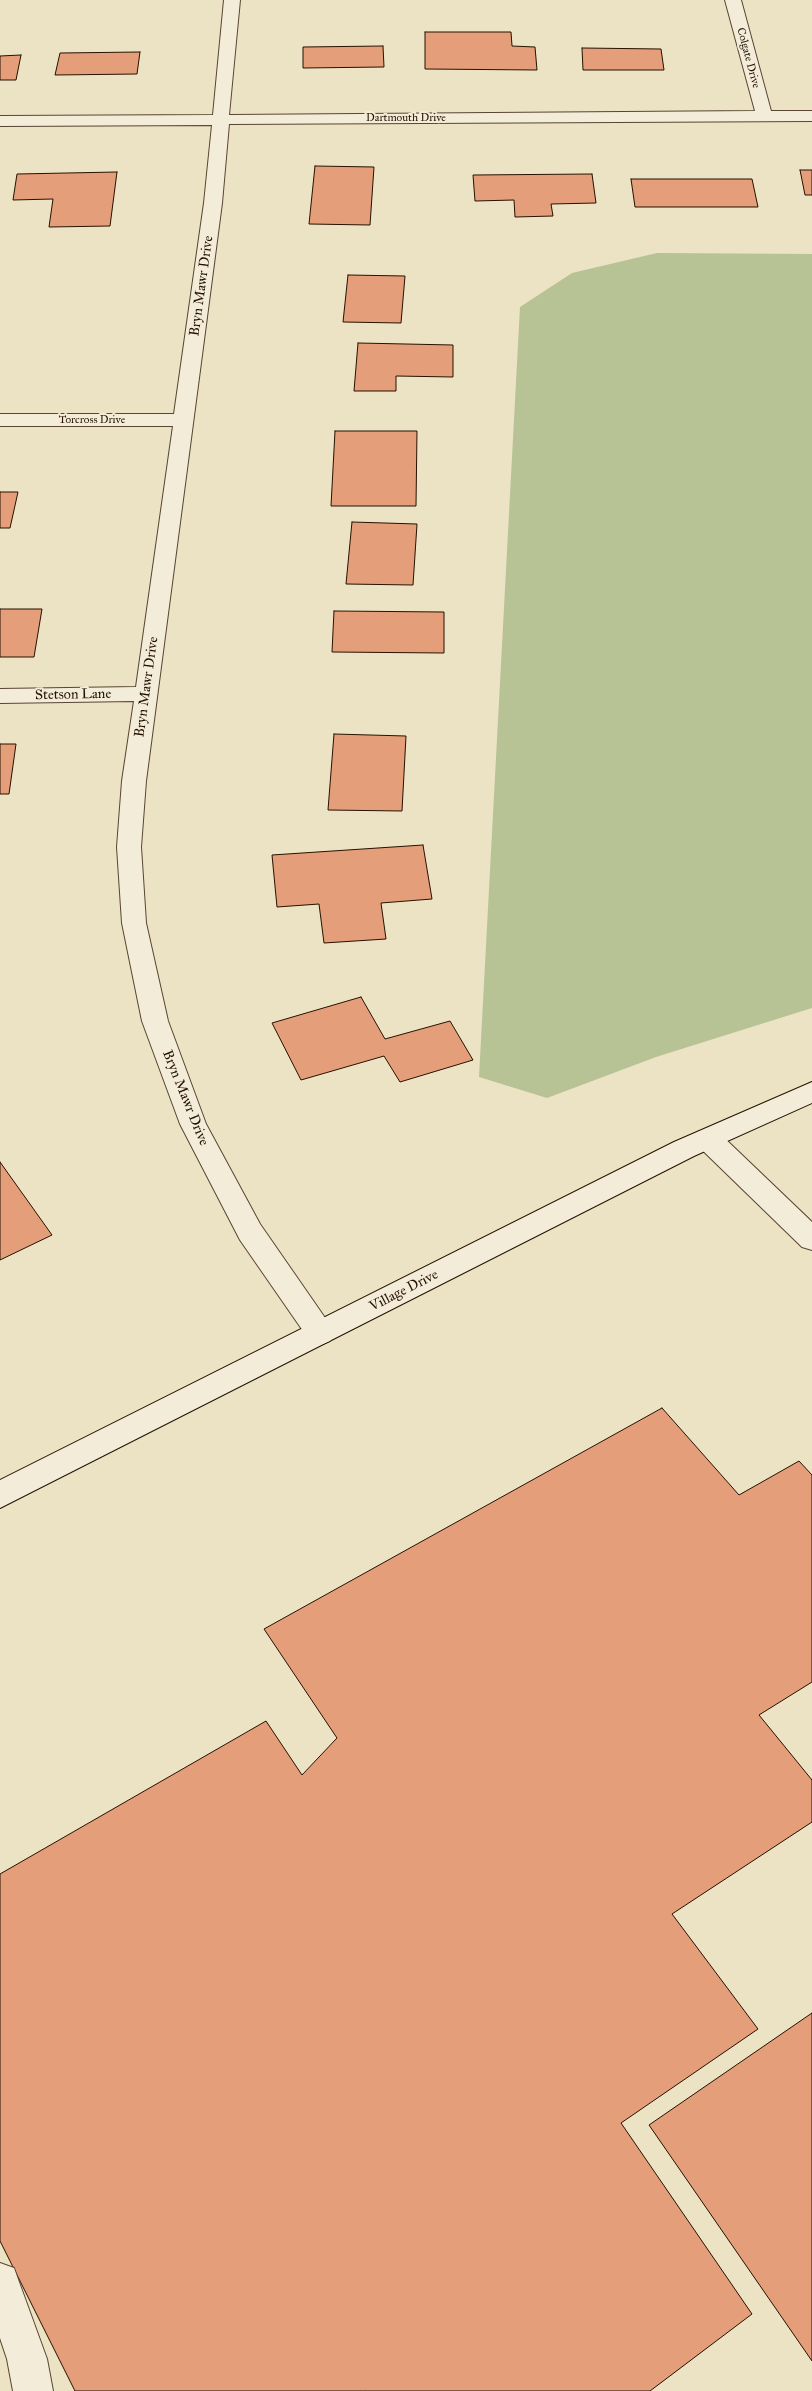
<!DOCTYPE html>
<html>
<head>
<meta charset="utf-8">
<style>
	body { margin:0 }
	canvas { display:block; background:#ece2c4 }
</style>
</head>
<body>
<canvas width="812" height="2391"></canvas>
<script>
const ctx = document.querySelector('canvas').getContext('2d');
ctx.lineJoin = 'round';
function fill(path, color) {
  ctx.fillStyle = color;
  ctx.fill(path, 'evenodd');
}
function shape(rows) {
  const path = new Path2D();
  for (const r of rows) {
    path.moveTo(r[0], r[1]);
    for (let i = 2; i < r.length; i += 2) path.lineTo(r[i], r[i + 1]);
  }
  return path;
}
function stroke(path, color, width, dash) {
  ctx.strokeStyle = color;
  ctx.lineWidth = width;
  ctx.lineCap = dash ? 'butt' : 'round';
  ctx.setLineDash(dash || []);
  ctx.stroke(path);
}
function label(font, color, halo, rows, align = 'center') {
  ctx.font = font + ' "IM FELL Great Primer",serif';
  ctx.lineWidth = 4;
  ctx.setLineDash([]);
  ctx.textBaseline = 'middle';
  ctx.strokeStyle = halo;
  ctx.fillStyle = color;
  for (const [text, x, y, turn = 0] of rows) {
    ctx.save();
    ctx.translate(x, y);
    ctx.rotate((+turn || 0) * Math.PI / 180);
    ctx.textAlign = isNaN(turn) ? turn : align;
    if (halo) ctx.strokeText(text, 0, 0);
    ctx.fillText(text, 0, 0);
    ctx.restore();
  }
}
const green = shape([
	[657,253,812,254,812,1008,656,1057,547,1098,479,1077,520,307,572,273]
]);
const building = shape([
	[425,32,511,32,512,46,535,47,537,70,425,69,425,32],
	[383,46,384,67,303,68,303,47,383,46],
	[582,48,661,49,664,70,583,70,582,48],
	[140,52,137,74,55,75,60,53,140,52],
	[21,55,16,80,0,80,0,56,21,55],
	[315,166,374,167,370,225,309,224,315,166],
	[800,170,812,170,812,195,805,195,800,170],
	[117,172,110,226,49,227,53,199,13,200,17,174,117,172],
	[592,174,596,203,551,204,553,216,515,217,514,200,475,201,473,175,592,174],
	[631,179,752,179,758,207,635,207,631,179],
	[348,275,405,276,401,323,343,322,348,275],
	[358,343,453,345,453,377,396,376,396,391,354,391,358,343],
	[335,431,417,431,416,506,331,506,335,431],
	[0,492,18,492,10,528,0,528,0,492],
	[352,522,417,524,413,585,346,584,352,522],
	[0,609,42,609,34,657,0,657,0,609],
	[334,611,444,612,444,653,332,652,334,611],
	[334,734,406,736,402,811,328,810,334,734],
	[0,744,16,744,9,794,0,794,0,744],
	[423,845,432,899,381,903,386,939,324,943,319,904,277,907,272,855,423,845],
	[361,997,385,1039,450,1021,473,1060,400,1082,384,1056,301,1080,272,1023,361,997],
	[0,1162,52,1235,0,1260,0,1162],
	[662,1408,739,1495,799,1461,812,1475,812,1682,759,1715,812,1780,812,1822,672,1914,758,2029,621,2123,752,2314,650,2391,75,2391,0,2241,0,1874,266,1721,302,1775,337,1738,264,1629,662,1408],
	[812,2013,812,2361,649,2125,812,2013]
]);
const service = shape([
	[708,1129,718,1132,812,1222,812,1250,802,1247,698,1146,695,1139,698,1132,708,1129],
	[0,2263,14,2268,19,2282,47,2359,53,2391,13,2391,7,2359,0,2338,0,2263]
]);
const minor = shape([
	[224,0,240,0,229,115,755,111,725,0,741,0,771,111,812,111,812,121,229,124,222,203,146,781,141,847,146,923,168,1021,206,1124,260,1224,330,1325,334,1333,330,1341,320,1345,310,1341,240,1240,180,1124,142,1021,122,923,117,847,122,781,134,701,0,703,0,689,136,687,173,426,0,426,0,414,174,414,204,203,212,125,0,126,0,116,213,115,224,0]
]);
const secondary = shape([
	[812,1082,812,1103,694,1156,0,1508,0,1480,674,1142,812,1082]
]);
const farStreetnames = [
	["Colgate Drive",748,58,75],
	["Dartmouth Drive",406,118],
	["Torcross Drive",92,420]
];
const streetNames = [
	["Bryn Mawr Drive",202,286,-82],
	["Bryn Mawr Drive",147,687,-82],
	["Stetson Lane",73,695,-1],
	["Bryn Mawr Drive",185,1098,68],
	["Village Drive",404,1291,-27]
];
fill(green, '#b7c395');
fill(building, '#e49e79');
stroke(building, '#261101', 1);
stroke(service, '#584532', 2);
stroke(minor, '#584532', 2);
stroke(secondary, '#261101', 2);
fill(service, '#f3ecd9');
fill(minor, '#f3ecd9');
fill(secondary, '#f3ecd9');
label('11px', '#261101', '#f3ecd9', farStreetnames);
label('14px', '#261101', '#f3ecd9', streetNames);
</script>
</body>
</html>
